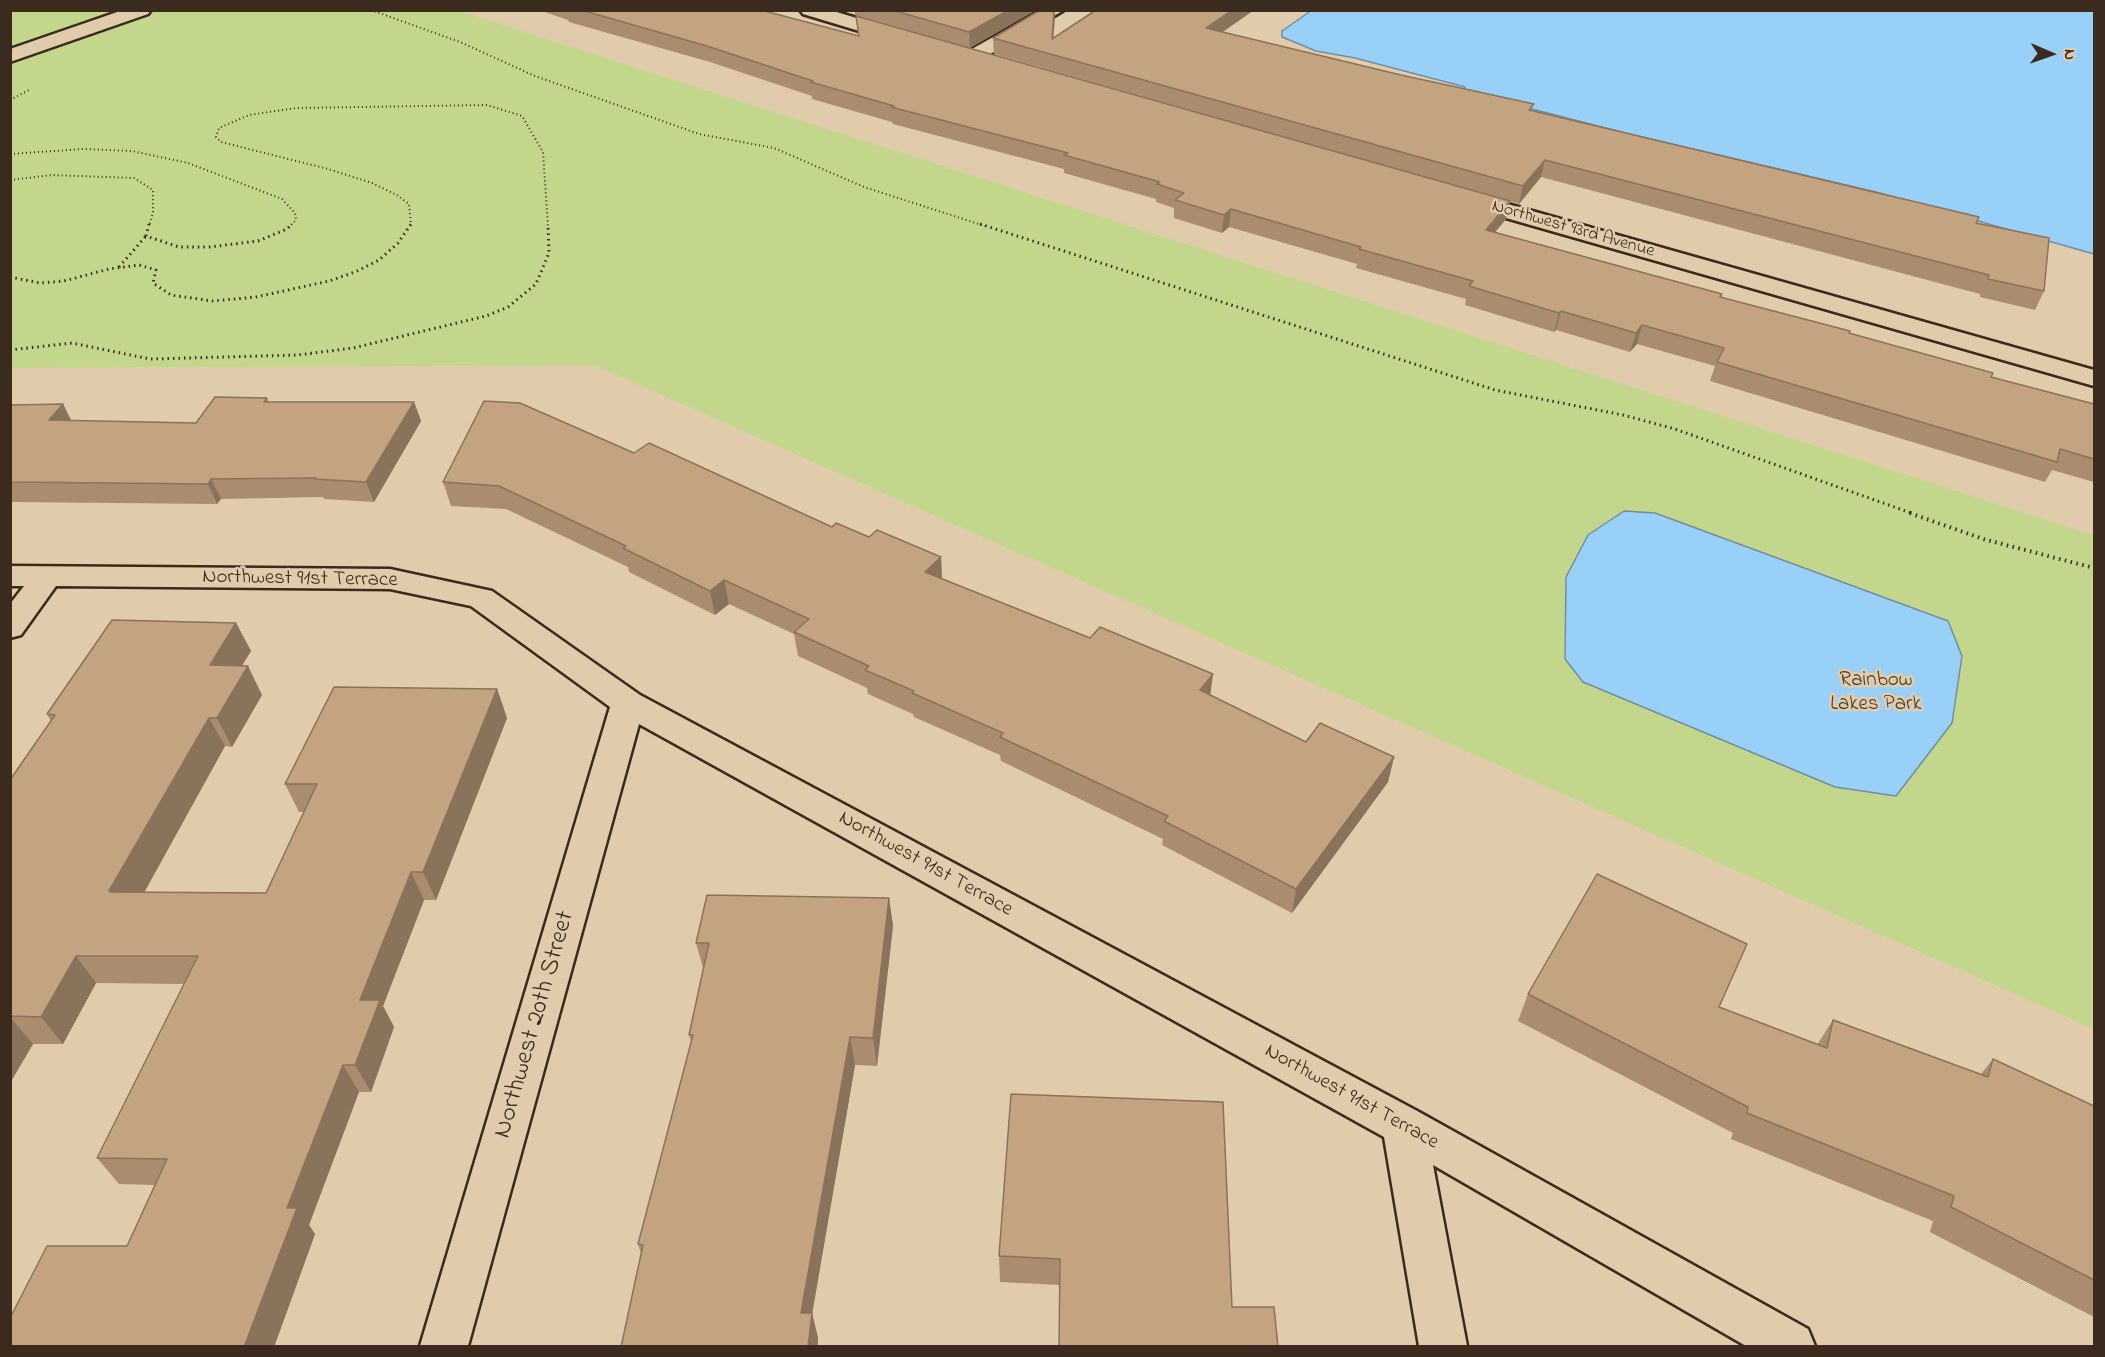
<!DOCTYPE html>
<html>
<head>
<meta charset="utf-8">
<style>
	body { margin:0 }
	#map { position:relative; width:2105px; height:1357px; overflow:hidden; background:#e0ccab; font-family:"Indie Flower",sans-serif }
	canvas { display:block }
	.frame { position:absolute; inset:0; border:12px solid #3b2a1e; pointer-events:none }
	.north { position:absolute; left:2021px; top:24px; width:60px; height:60px; -webkit-text-stroke:4px #e0ccab; paint-order:stroke; rotate:92deg; font-size:16px; font-weight:700; line-height:24px; text-align:center; color:#3b2a1e }
	.north::after { content:''; display:block; margin:auto; width:21px; height:27px; background:#3b2a1e; clip-path:polygon(50% 0,100% 100%,50% 72%,0 100%) }
</style>
</head>
<body>
<div id="map">
<canvas width="2105" height="1357"></canvas>
<div class="frame"></div>
<div class="north">N</div>
</div>
<script>
const ctx = document.querySelector('canvas').getContext('2d');
ctx.lineJoin = 'round';
function fill(path, color) {
  ctx.fillStyle = color;
  ctx.fill(path, 'evenodd');
}
function shape(rows) {
  const path = new Path2D();
  for (const r of rows) {
    path.moveTo(r[0], r[1]);
    for (let i = 2; i < r.length; i += 2) path.lineTo(r[i], r[i + 1]);
  }
  return path;
}
function stroke(path, color, width, dash) {
  ctx.strokeStyle = color;
  ctx.lineWidth = width;
  ctx.lineCap = dash ? 'butt' : 'round';
  ctx.setLineDash(dash || []);
  ctx.stroke(path);
}
function label(font, color, halo, rows, align = 'center') {
  ctx.font = font + ' "Indie Flower",sans-serif';
  ctx.lineWidth = 5;
  ctx.setLineDash([]);
  ctx.textBaseline = 'middle';
  ctx.strokeStyle = halo;
  ctx.fillStyle = color;
  for (const [text, x, y, turn = 0] of rows) {
    ctx.save();
    ctx.translate(x, y);
    ctx.rotate((+turn || 0) * Math.PI / 180);
    ctx.textAlign = isNaN(turn) ? turn : align;
    if (halo) ctx.strokeText(text, 0, 0);
    ctx.fillText(text, 0, 0);
    ctx.restore();
  }
}
const green = shape([
	[10,11,459,11,2094,535,2094,1029,594,365,11,368]
]);
const water = shape([
	[1312,10,2094,11,2094,254,1876,192,1629,134,1462,91,1465,87,1355,58,1316,51,1282,37,1282,31,1312,10],
	[1624,511,1655,513,1948,621,1962,656,1952,723,1896,796,1835,787,1583,682,1565,659,1566,577,1588,535,1624,511]
]);
const pathFar2 = shape([
	[371,10,460,42,535,76,699,134,774,148,864,187,985,226],
	[10,100,29,90],
	[10,154,83,149,132,151,188,163,282,199,295,213,296,220,290,226],
	[10,180,52,175,134,178,153,190,153,212,149,226],
	[411,226,409,204,397,195,372,183,328,169,221,142,216,137,219,128,249,115,296,108,487,105,522,116,543,152,548,226]
]);
const pathFar1 = shape([
	[149,224,146,236,179,247,209,247,258,241,287,229,292,224],
	[980,224,1495,390,1623,415,1675,429,1914,514],
	[119,267,146,236],
	[10,277,40,283,64,281,109,269,139,265,156,270,153,283,171,295,212,301,256,297,329,281,355,272,379,260,398,243,411,224],
	[10,350,72,343,150,359,298,355,353,348,486,316,508,307,536,284,549,253,548,224]
]);
const path = shape([
	[1910,513,1983,539,2094,568]
]);
const street = shape([
	[123,10,151,10,148,14,10,62,10,49,123,10],
	[800,10,830,10,906,33,908,37,906,41,899,43,803,14,800,10],
	[1041,10,1064,10,977,62,963,62,960,58,963,54,1041,10],
	[1465,192,2094,370,2094,386,1457,204,1454,199,1457,194,1465,192],
	[10,566,390,569,492,591,640,695,1419,1112,1808,1329,1815,1346,1746,1346,1433,1165,1467,1346,1419,1346,1384,1137,639,724,468,1346,420,1346,610,707,471,606,390,589,56,586,21,635,10,638,10,604,24,586,10,586,10,566]
]);
const wall = shape([
	[539,10,761,10,858,36,856,16,1316,146,994,54,993,38,1040,10,1055,10,1053,38,1096,10,1254,10,1223,32,1976,223,2044,291,2035,310,1980,297,1980,294,1541,177,1519,204,1510,201,1506,219,1495,232,1722,294,1721,298,1849,333,1991,377,2094,404,2094,482,2052,470,2045,482,1710,381,1715,366,1637,344,1630,352,1556,330,1554,332,1465,305,1466,299,1356,268,1357,264,1229,227,1222,233,1174,218,1174,208,1156,202,1156,199,1064,173,1064,169,893,124,892,122,812,99,812,96,710,62,569,22,568,20],
	[855,10,1036,10,970,48,855,15],
	[267,398,269,402,414,402,421,421,374,502,324,499,323,497,221,499,217,504,10,502,10,405,63,404,71,421,196,423],
	[634,453,832,527,941,557,942,579,1211,696,1306,742,1394,757,1388,782,1292,913,1162,845,1163,839,1001,761,1000,755,914,717,913,714,868,694,867,688,798,656,794,634,729,604,715,615,629,572,628,567,506,509,451,506,443,482],
	[236,623,251,651,241,666,262,695,232,747,225,746,144,892,266,893,304,812,299,812,285,784,497,689,507,718,436,900,424,900,383,1006,394,1027,371,1092,359,1092,309,1225,315,1234,274,1347,10,1347,127,1246,155,1185,119,1184,97,1158,184,984,96,983,63,1044,33,1044,10,1083,10,780,51,721,47,714],
	[889,898,893,926,877,1066,855,1065,812,1313,818,1338,641,1253,638,1244,691,1042,689,1035,703,968,696,943],
	[1528,994,1719,1007,1817,1045,1833,1020,1981,1074,1993,1059,2094,1106,2094,1317,1930,1232,1933,1221,1731,1139,1733,1133,1518,1021],
	[1011,1094,1232,1307,1278,1347,1060,1285,1000,1282,999,1256]
]);
const shadedWall = shape([
	[1009,10,1036,10,970,48,969,32],
	[1054,10,1055,18,1052,55,1052,39],
	[1232,10,1254,10,1205,44,1206,28],
	[1545,160,1541,177,1519,204,1523,186],
	[1510,201,1506,219,1482,248,1486,230],
	[1231,209,1229,227,1222,233,1224,215],
	[1561,311,1556,330,1554,332,1559,313],
	[1642,325,1637,344,1630,352,1636,333],
	[414,402,421,421,374,502,366,482],
	[63,404,73,424,49,420],
	[211,479,221,499,217,504,208,484],
	[941,557,942,580,925,572],
	[724,580,729,604,715,615,710,591],
	[236,623,251,651,225,694,210,665],
	[248,666,262,695,232,747,217,718],
	[1213,674,1210,698,1200,690],
	[497,689,507,718,436,900,423,872],
	[209,718,225,746,129,920,109,891],
	[1394,757,1388,782,1292,913,1296,889],
	[411,872,424,900,383,1006,394,1027,371,1092,355,1065,360,1000],
	[889,898,893,926,877,1066,873,1038],
	[76,956,96,983,63,1044,41,1017],
	[10,1017,33,1044,10,1083],
	[850,1037,855,1065,808,1338,801,1313],
	[343,1065,359,1092,309,1225,315,1234,274,1347,244,1347,287,1208],
	[812,1313,818,1338,818,1347,808,1347]
]);
const building = shape([
	[581,10,761,10,859,36,856,16,1510,201,1486,230,1722,294,1720,297,1850,331,1849,333,1993,373,1991,377,2094,404,2094,459,2060,449,2057,462,1717,362,1724,348,1642,325,1636,333,1561,311,1559,313,1469,286,1473,281,1359,249,1361,247,1231,209,1224,215,1175,200,1184,193,1157,184,1160,182,1064,155,1068,153,891,107,894,106,811,82,813,81,707,46,581,10],
	[892,10,1009,10,969,32,892,10],
	[1040,10,1054,10,1052,39,1096,10,1232,10,1206,28,1401,75,1534,104,1529,110,1979,217,1976,223,2049,238,2044,291,1988,279,1989,275,1545,160,1523,186,993,38,1040,10],
	[215,397,267,398,264,402,414,402,366,482,315,479,316,478,211,479,208,484,10,482,10,405,63,404,49,420,196,423,215,397],
	[484,401,520,403,634,453,649,443,832,527,836,523,869,537,877,530,941,557,925,572,1090,638,1100,627,1213,674,1200,690,1306,742,1320,723,1394,757,1296,889,1164,821,1168,816,1000,737,1003,733,912,693,914,691,865,670,869,666,794,632,809,619,724,580,710,591,623,548,626,546,499,486,443,482,484,401],
	[112,620,236,623,210,665,248,666,217,718,209,718,109,891,111,892,266,893,317,784,285,784,334,687,497,689,423,872,411,872,360,1000,380,1000,355,1065,343,1065,287,1208,297,1208,244,1347,10,1347,10,1318,47,1246,127,1246,167,1159,97,1158,198,956,76,956,41,1017,10,1016,10,780,55,715,47,714,112,620],
	[1597,874,1747,944,1719,1007,1827,1048,1833,1020,1988,1077,1993,1059,2094,1106,2094,1280,1951,1207,1954,1196,1747,1113,1748,1107,1528,994,1597,874],
	[707,895,889,898,873,1038,850,1037,801,1313,812,1313,808,1347,621,1347,643,1245,638,1244,693,1035,689,1035,709,943,696,943,707,895],
	[1011,1094,1223,1102,1232,1307,1274,1307,1278,1347,1059,1347,1060,1259,999,1256,1011,1094]
]);
const farStreetnames = [
	["Northwest 93rd Avenue",1573,230,16]
];
const streetNames = [
	["Northwest 91st Terrace",300,580,1],
	["Northwest 91st Terrace",925,865,29],
	["Northwest 91st Terrace",1351,1098,29]
];
const parkNames = [
	["Rainbow",1876,682],
	["Lakes Park",1876,706]
];
const nearStreetnames = [
	["Northwest 20th Street",536,1025,-74]
];
fill(green, '#c3d78c');
fill(water, '#99d0f8');
stroke(water, '#738ea1', 1.5);
stroke(street, '#3b2a1e', 5);
stroke(pathFar2, '#3b2a1e', 2, [1, 3]);
stroke(pathFar1, '#3b2a1e', 3, [1.5, 4]);
stroke(path, '#3b2a1e', 4, [1.5, 4.5]);
fill(street, '#e0ccab');
fill(wall, '#a98d6e');
fill(shadedWall, '#89735a');
fill(building, '#c4a480');
stroke(building, '#89735a', 1.5);
label('18px', '#3b2a1e', '#e0ccab', farStreetnames);
label('21px', '#3b2a1e', '#e0ccab', streetNames);
label('21px', '#493b29', '#e0ccab', parkNames);
label('26px', '#3b2a1e', '#e0ccab', nearStreetnames);
</script>
</body>
</html>
